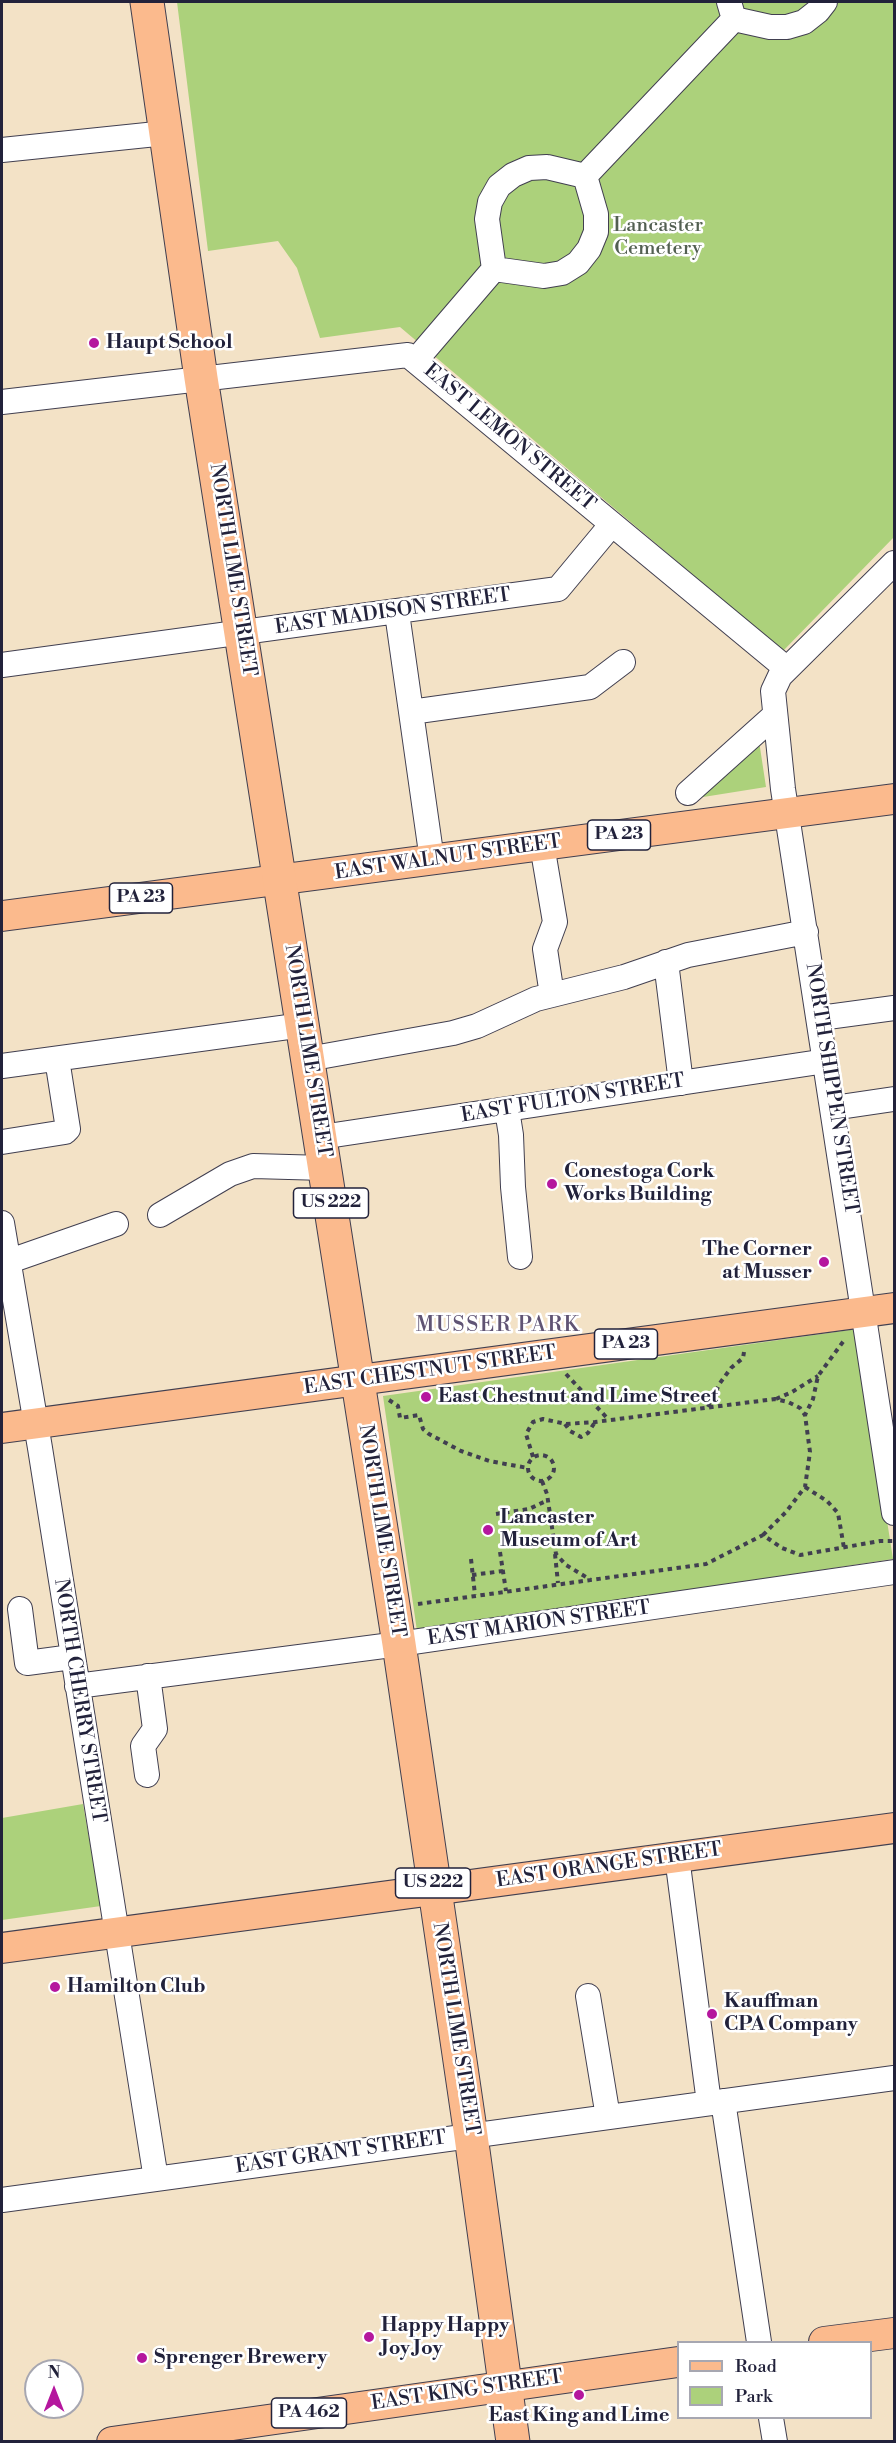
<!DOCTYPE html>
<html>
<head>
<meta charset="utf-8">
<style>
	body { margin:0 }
	#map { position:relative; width:896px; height:2443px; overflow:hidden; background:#f3e2c6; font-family:"Libre Bodoni",serif }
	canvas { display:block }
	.frame { position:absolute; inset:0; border:3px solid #22223b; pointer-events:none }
	.legend { position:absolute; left:677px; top:2341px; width:195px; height:78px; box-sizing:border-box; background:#fff; border:2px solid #a7a7b1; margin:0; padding:8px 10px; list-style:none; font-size:18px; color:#22223b }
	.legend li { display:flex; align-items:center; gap:12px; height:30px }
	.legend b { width:30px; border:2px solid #a7a7b1 }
	.north { position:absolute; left:24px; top:2359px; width:60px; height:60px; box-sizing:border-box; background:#fff; border:2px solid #a7a7b1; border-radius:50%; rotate:0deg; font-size:16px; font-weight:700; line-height:24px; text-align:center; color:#22223b }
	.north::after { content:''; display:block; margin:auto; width:21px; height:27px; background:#b5179e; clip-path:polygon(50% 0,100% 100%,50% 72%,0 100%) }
</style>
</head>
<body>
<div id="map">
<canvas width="896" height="2443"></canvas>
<div class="frame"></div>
<ul class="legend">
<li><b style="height:8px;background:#fbba8d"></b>Road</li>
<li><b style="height:16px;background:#acd17b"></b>Park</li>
</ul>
<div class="north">N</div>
</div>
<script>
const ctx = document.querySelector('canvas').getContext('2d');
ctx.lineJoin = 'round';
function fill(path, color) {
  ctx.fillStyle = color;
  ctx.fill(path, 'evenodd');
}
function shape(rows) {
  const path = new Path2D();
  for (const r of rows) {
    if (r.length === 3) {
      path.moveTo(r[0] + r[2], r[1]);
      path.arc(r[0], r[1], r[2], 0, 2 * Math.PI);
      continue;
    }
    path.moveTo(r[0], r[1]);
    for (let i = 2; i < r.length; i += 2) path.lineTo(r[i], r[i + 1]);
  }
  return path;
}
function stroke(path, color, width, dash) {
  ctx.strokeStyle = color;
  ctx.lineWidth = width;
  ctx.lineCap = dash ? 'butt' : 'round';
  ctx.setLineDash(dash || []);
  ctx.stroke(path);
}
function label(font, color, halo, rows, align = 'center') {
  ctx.font = font + ' "Libre Bodoni",serif';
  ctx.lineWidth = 5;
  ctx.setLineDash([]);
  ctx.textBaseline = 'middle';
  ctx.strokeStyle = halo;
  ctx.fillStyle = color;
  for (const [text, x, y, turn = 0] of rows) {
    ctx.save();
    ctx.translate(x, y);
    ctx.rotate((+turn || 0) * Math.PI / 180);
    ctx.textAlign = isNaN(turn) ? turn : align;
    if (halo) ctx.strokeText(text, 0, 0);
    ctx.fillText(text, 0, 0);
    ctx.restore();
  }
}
const green = shape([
	[177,2,894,2,894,537,783,651,400,327,320,338,297,268,278,241,208,251],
	[759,741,766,787,697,798],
	[857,1329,893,1559,417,1631,383,1396],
	[83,1804,101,1906,2,1920,2,1818]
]);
const path = shape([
	[566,1374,608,1419],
	[776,1399,792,1392,818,1376],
	[389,1400,398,1406,400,1418,419,1415,423,1429,429,1434,461,1451,489,1461,528,1468],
	[708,1407,720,1383,731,1368,743,1358,744,1352],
	[565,1424,570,1431,581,1437,588,1433,595,1422],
	[541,1468,13],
	[533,1457,526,1434,533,1422,543,1419,566,1424,595,1422,775,1399,788,1402,800,1408,805,1415],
	[542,1481,547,1494,556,1554,566,1565,591,1580],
	[805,1487,827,1501,838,1513,844,1548],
	[496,1514,529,1509,548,1500],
	[763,1535,786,1512,805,1487,810,1452,805,1415,813,1399,818,1376,845,1339],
	[500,1552,506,1591],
	[555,1554,558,1583],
	[471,1559,475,1595],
	[472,1575,503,1571],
	[418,1604,706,1564,763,1535,782,1548,800,1555,880,1541,894,1541]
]);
const minor = shape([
	[729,2,734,19,770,27,787,27,804,22,818,11,825,2],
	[2,150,166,133],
	[547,167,585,176,596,214,596,232,589,249,578,263,562,273,544,276,494,269,487,219,490,202,499,186,513,175,529,168,547,167],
	[585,176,734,19],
	[416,360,494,269],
	[2,402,408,355,787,669],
	[894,563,780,676,773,691,783,789,894,1513],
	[397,613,432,860],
	[2,665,558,589,612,524],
	[411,712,590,687,623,662],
	[688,793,775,715],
	[542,845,555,922,545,949,552,995],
	[666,962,681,1083],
	[820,1018,894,1008],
	[308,1059,453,1033,477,1026,536,999,624,977,688,955,806,932],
	[2,1066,303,1025],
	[833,1108,894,1099],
	[507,1110,511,1135,513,1187,520,1257],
	[321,1137,826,1061],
	[2,1142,65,1132,68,1129,57,1059],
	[160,1215,230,1174,253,1166,325,1168],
	[2,1223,40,1448,156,2179],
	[7,1262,116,1224],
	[20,1609,27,1663,72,1657],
	[77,1686,399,1644,894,1572],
	[147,1775,143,1746,155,1729,148,1676],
	[677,1857,709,2103],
	[588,1996,608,2117],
	[723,2101,759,2342],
	[2,2200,894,2078],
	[771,2418,775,2442]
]);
const major = shape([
	[2,916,894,799],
	[2,1428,894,1308],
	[2,1948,894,1828],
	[824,2342,894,2333],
	[112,2442,678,2362]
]);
const highway = shape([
	[147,2,201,378,399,1644,471,2136,513,2442]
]);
const markers = [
	[94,343,6,"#b5179e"],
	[552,1184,6,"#b5179e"],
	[824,1262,6,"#b5179e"],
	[426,1397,6,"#b5179e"],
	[488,1530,6,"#b5179e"],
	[55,1987,6,"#b5179e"],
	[712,2014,6,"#b5179e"],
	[369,2337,6,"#b5179e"],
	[142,2358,6,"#b5179e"],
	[579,2395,6,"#b5179e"]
];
const shields = [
	[619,835,63],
	[141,898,63],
	[331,1203,75],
	[626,1344,63],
	[433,1883,75],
	[309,2413,75]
];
const shieldNames = [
	["PA 23",619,835],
	["PA 23",141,898],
	["US 222",331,1203],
	["PA 23",626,1344],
	["US 222",433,1883],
	["PA 462",309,2413]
];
const parkNames = [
	["Lancaster",658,226],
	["Cemetery",658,249]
];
const poiNames = [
	["Haupt School",106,343],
	["Conestoga Cork",564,1172],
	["Works Building",564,1195],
	["The Corner",812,1250,"right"],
	["at Musser",812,1273,"right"],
	["East Chestnut and Lime Street",438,1397],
	["Lancaster",500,1518],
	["Museum of Art",500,1541],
	["Hamilton Club",67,1987],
	["Kauffman",724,2002],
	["CPA Company",724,2025],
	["Happy Happy",381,2326],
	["Joy Joy",381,2349],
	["Sprenger Brewery",154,2358],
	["East King and Lime",579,2416,"center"]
];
const streetNames = [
	["EAST LEMON STREET",509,438,40],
	["NORTH LIME STREET",232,570,81],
	["EAST MADISON STREET",393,612,-8],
	["EAST WALNUT STREET",448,858,-8],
	["NORTH LIME STREET",307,1051,81],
	["NORTH SHIPPEN STREET",831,1089,81],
	["EAST FULTON STREET",573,1099,-9],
	["EAST CHESTNUT STREET",430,1371,-8],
	["NORTH LIME STREET",381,1531,81],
	["EAST MARION STREET",539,1624,-8],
	["NORTH CHERRY STREET",79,1701,81],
	["EAST ORANGE STREET",609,1866,-8],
	["NORTH LIME STREET",455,2029,81],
	["EAST GRANT STREET",341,2153,-8],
	["EAST KING STREET",467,2391,-8]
];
const neighbourhoodNames = [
	["MUSSER PARK",498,1326]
];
fill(green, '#acd17b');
stroke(minor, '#413f50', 26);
stroke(major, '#413f50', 32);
stroke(highway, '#413f50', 35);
stroke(path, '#413f50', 4, [4.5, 4.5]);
stroke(minor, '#fff', 24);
stroke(major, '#fbba8d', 30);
stroke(highway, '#fbba8d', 33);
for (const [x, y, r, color] of markers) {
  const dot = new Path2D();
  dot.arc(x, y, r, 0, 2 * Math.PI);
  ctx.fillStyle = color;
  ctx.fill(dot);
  stroke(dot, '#fff', 2);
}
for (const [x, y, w] of shields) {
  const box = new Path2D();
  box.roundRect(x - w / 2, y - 15, w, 30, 4.5);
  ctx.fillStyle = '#fff';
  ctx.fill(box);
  stroke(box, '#22223b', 1.5);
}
label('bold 18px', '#22223b', null, shieldNames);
label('20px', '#525f51', '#fff', parkNames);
label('bold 20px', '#22223b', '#fff', poiNames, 'left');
label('20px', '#22223b', '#fff', streetNames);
ctx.letterSpacing = '1.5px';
label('21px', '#605474', '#fff', neighbourhoodNames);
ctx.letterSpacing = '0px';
</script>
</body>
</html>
